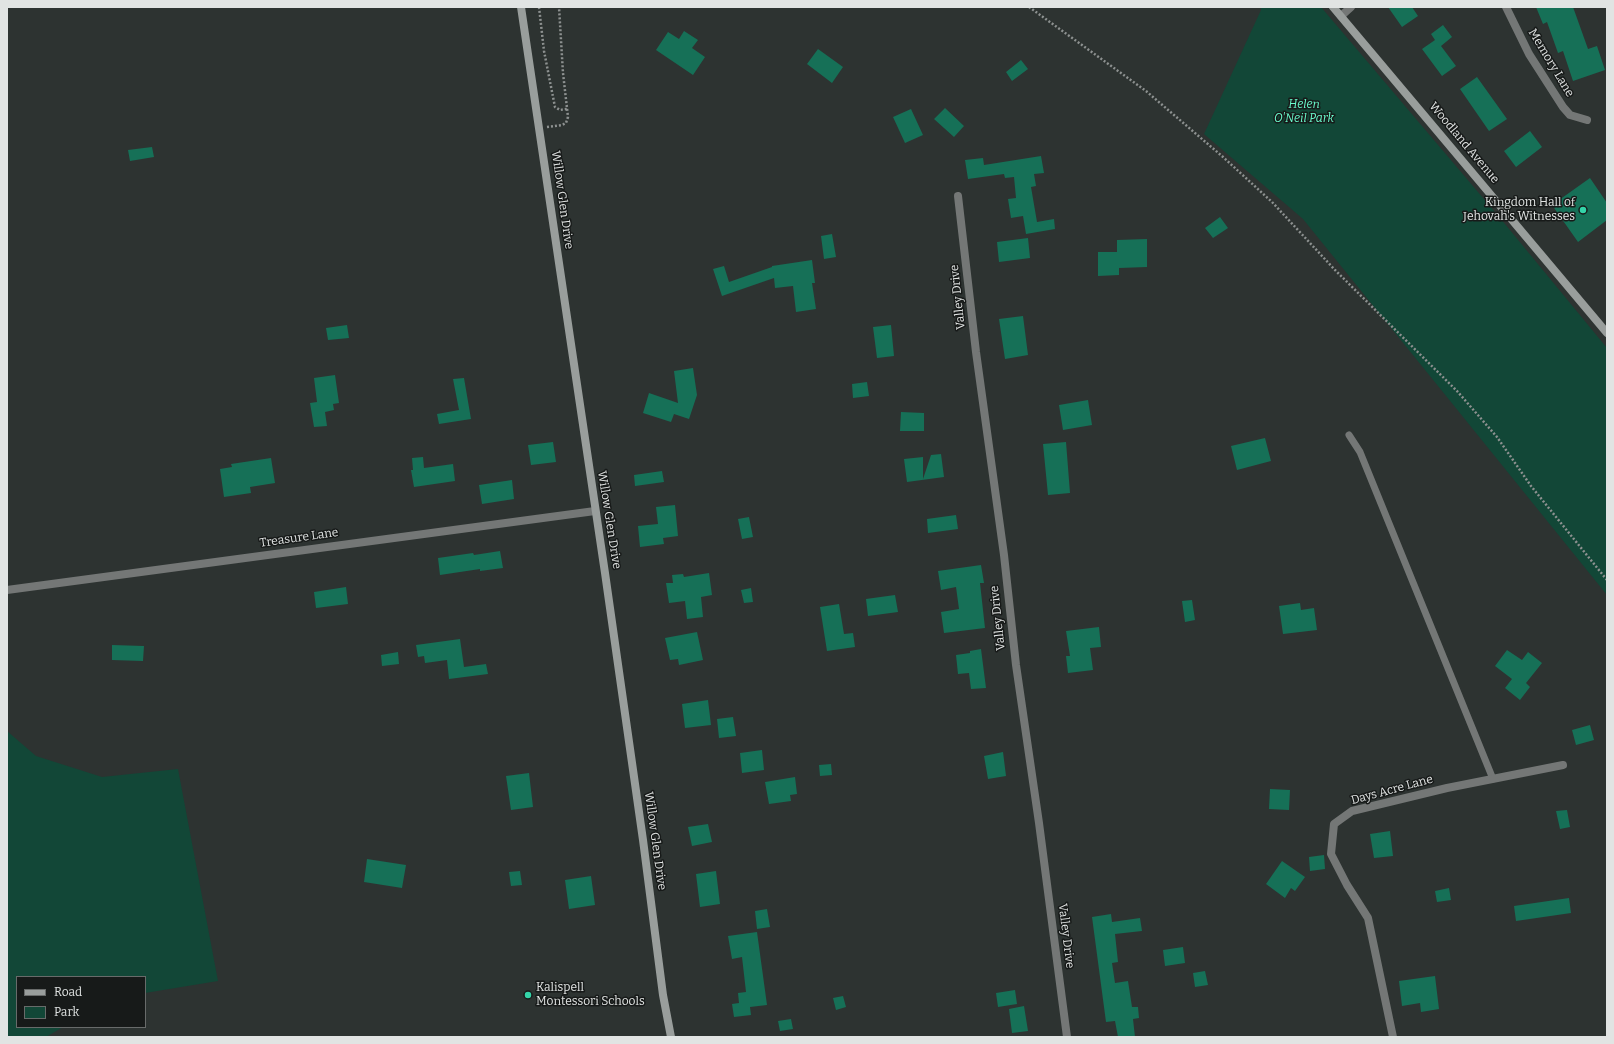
<!DOCTYPE html>
<html>
<head>
<meta charset="utf-8">
<style>
	body { margin:0 }
	#map { position:relative; width:1614px; height:1044px; overflow:hidden; background:#2d3331; font-family:Bitter,serif }
	canvas { display:block }
	.frame { position:absolute; inset:0; border:8px solid #e1e4e3; pointer-events:none }
	.legend { position:absolute; left:16px; top:976px; width:130px; height:52px; box-sizing:border-box; background:#171a19; border:1px solid #686b6a; margin:0; padding:5px 7px; list-style:none; font-size:12px; color:#e1e4e3 }
	.legend li { display:flex; align-items:center; gap:8px; height:20px }
	.legend b { width:20px; border:1px solid #686b6a }
</style>
</head>
<body>
<div id="map">
<canvas width="1614" height="1044"></canvas>
<div class="frame"></div>
<ul class="legend">
<li><b style="height:5px;background:#999e9c"></b>Road</li>
<li><b style="height:11px;background:#124737"></b>Park</li>
</ul>
</div>
<script>
const ctx = document.querySelector('canvas').getContext('2d');
ctx.lineJoin = 'round';
function fill(path, color) {
  ctx.fillStyle = color;
  ctx.fill(path, 'evenodd');
}
function shape(rows) {
  const path = new Path2D();
  for (const r of rows) {
    path.moveTo(r[0], r[1]);
    for (let i = 2; i < r.length; i += 2) path.lineTo(r[i], r[i + 1]);
  }
  return path;
}
function stroke(path, color, width, dash) {
  ctx.strokeStyle = color;
  ctx.lineWidth = width;
  ctx.lineCap = dash ? 'butt' : 'round';
  ctx.setLineDash(dash || []);
  ctx.stroke(path);
}
function label(font, color, halo, rows, align = 'center') {
  ctx.font = font + ' Bitter,serif';
  ctx.lineWidth = 3;
  ctx.setLineDash([]);
  ctx.textBaseline = 'middle';
  ctx.strokeStyle = halo;
  ctx.fillStyle = color;
  for (const [text, x, y, turn = 0] of rows) {
    ctx.save();
    ctx.translate(x, y);
    ctx.rotate((+turn || 0) * Math.PI / 180);
    ctx.textAlign = isNaN(turn) ? turn : align;
    if (halo) ctx.strokeText(text, 0, 0);
    ctx.fillText(text, 0, 0);
    ctx.restore();
  }
}
const green = shape([
	[1261,7,1321,7,1500,218,1607,348,1607,595,1303,219,1204,134,1261,10],
	[7,731,36,756,102,777,178,769,218,981,145,993,145,977,17,977,17,1027,63,1027,46,1037,7,1037]
]);
const building = shape([
	[1388,7,1412,7,1418,16,1402,27],
	[1536,7,1573,7,1588,49,1597,46,1605,70,1573,81,1563,51,1558,53,1547,22,1543,24],
	[1443,25,1452,37,1441,46,1456,66,1442,76,1422,49,1435,40,1431,34],
	[684,31,698,40,692,48,705,57,693,75,656,50,668,32,679,39],
	[818,49,843,67,832,83,807,64],
	[1021,60,1028,69,1012,81,1006,72],
	[1477,77,1507,119,1489,131,1460,89],
	[945,108,964,126,954,137,934,119],
	[911,109,923,135,905,143,893,117],
	[1530,131,1542,147,1516,167,1504,151],
	[152,147,154,157,130,161,128,150],
	[1041,156,1044,173,1034,174,1036,186,1031,187,1037,222,1054,219,1055,229,1026,234,1023,216,1011,218,1008,199,1016,198,1014,177,1005,178,1004,174,968,179,965,160,983,158,984,165],
	[1590,178,1607,203,1607,220,1578,242,1552,205],
	[1220,217,1228,228,1213,238,1205,228],
	[832,234,836,257,824,259,821,236],
	[1028,238,1030,258,999,262,997,242],
	[1147,239,1147,267,1119,268,1119,275,1098,276,1098,252,1117,252,1117,240],
	[812,260,815,283,812,283,816,309,796,312,793,286,775,288,774,278,722,296,713,269,724,266,729,282,772,267,772,266],
	[1023,316,1028,355,1005,359,999,319],
	[347,325,349,338,328,340,326,328],
	[891,325,894,356,877,358,873,327],
	[693,368,697,395,689,419,674,414,671,422,643,413,649,393,678,403,674,371],
	[335,375,339,403,333,404,334,410,325,412,327,426,314,427,310,403,317,402,314,378],
	[464,378,471,419,439,424,437,414,459,410,453,379],
	[867,382,869,396,853,398,852,384],
	[1088,400,1092,425,1063,430,1059,405],
	[901,412,924,413,924,431,900,431],
	[1265,438,1271,461,1237,470,1231,446],
	[553,442,556,462,531,465,528,445],
	[1066,442,1070,493,1048,495,1043,444],
	[941,454,944,477,907,482,904,459,923,457,923,479,931,455],
	[423,457,424,468,453,464,455,481,414,487,411,470,413,470,412,458],
	[271,458,275,483,250,487,251,493,224,497,220,469,232,467,231,464],
	[662,471,664,482,635,486,634,475],
	[512,480,514,499,482,504,479,485],
	[675,505,678,536,663,538,664,544,640,547,638,526,658,524,656,507],
	[956,515,958,529,928,533,927,519],
	[749,517,753,537,742,539,738,519],
	[500,551,503,568,480,571,480,569,440,575,438,558,473,553,474,555],
	[981,565,984,583,980,583,985,628,944,633,941,612,959,609,956,587,941,590,938,571],
	[709,573,712,595,701,597,703,617,687,619,685,601,669,603,666,583,673,583,672,575,683,574,684,577],
	[346,587,348,604,316,608,314,592],
	[751,588,753,602,744,603,741,590],
	[895,595,898,612,868,616,866,599],
	[1192,600,1195,620,1185,622,1182,601],
	[1300,603,1301,610,1314,608,1317,630,1283,634,1279,606],
	[839,604,844,634,853,633,855,647,827,651,820,607],
	[1099,627,1101,647,1090,648,1093,670,1068,673,1066,656,1070,656,1066,631],
	[697,632,703,660,679,665,678,659,670,660,665,638],
	[460,639,464,667,486,664,488,674,449,679,447,660,425,663,424,656,418,657,416,645],
	[112,645,144,646,143,661,112,660],
	[981,649,986,688,971,689,969,673,958,674,956,655,970,653,970,651],
	[1507,650,1522,660,1528,652,1542,663,1526,683,1530,687,1520,700,1505,688,1512,679,1495,666],
	[398,652,399,664,382,666,381,655],
	[708,700,711,725,685,728,682,704],
	[733,717,736,736,719,738,717,719],
	[1590,725,1594,740,1576,745,1572,730],
	[762,750,764,770,742,773,740,753],
	[1003,752,1006,776,988,779,984,756],
	[831,764,832,775,820,776,819,765],
	[529,773,533,807,511,810,506,776],
	[795,777,797,794,790,795,791,801,769,804,765,782],
	[1270,789,1290,790,1289,810,1269,809],
	[1567,810,1570,827,1560,829,1556,811],
	[708,824,712,842,692,846,688,827],
	[1390,831,1393,856,1374,858,1370,834],
	[1324,855,1325,869,1310,871,1309,857],
	[367,859,406,865,402,888,364,882],
	[1282,861,1305,877,1295,891,1291,888,1285,898,1266,884],
	[520,871,522,885,511,886,509,872],
	[716,871,720,904,700,907,696,874],
	[591,876,595,905,569,909,565,880],
	[1449,888,1451,900,1437,902,1435,891],
	[1569,898,1571,913,1516,921,1514,906],
	[767,909,770,927,757,929,755,911],
	[1111,914,1112,922,1140,918,1142,931,1115,934,1118,962,1112,963,1115,983,1128,981,1132,1007,1138,1007,1139,1018,1133,1019,1135,1037,1118,1037,1115,1021,1106,1022,1092,917],
	[757,932,767,1005,750,1007,751,1015,734,1017,732,1004,739,1003,738,993,746,992,742,957,732,959,728,936],
	[1183,947,1185,963,1165,966,1163,950],
	[1205,971,1208,985,1195,987,1193,973],
	[1435,976,1439,1009,1421,1012,1420,1003,1402,1006,1399,981],
	[1015,990,1017,1004,998,1007,996,993],
	[843,996,846,1007,836,1010,833,998],
	[1024,1006,1028,1031,1012,1033,1009,1009],
	[791,1019,793,1029,780,1031,778,1021]
]);
const path = shape([
	[539,7,544,51,555,107,560,110,567,109],
	[1029,7,1146,91,1223,157,1272,202,1335,270,1457,391,1497,437,1531,486,1607,580],
	[547,127,562,125,566,123,568,117,563,73,559,7]
]);
const lane = shape([
	[1349,435,1360,452,1493,779]
]);
const street = shape([
	[1506,7,1529,54,1563,107,1570,115,1587,120],
	[1341,16,1351,7],
	[958,196,976,352,1004,555,1016,665,1039,823,1067,1037],
	[7,590,595,511],
	[1393,1037,1368,918,1347,885,1331,854,1334,824,1352,811,1447,788,1563,765]
]);
const secondary = shape([
	[521,7,605,573,643,840,663,995,671,1037],
	[1333,7,1607,333]
]);
const markers = [
	[1583,210,4,"#34d4a8"],
	[528,995,4,"#34d4a8"]
];
const streetNames = [
	["Memory Lane",1551,63,59],
	["Woodland Avenue",1464,143,50],
	["Willow Glen Drive",562,200,82],
	["Valley Drive",958,297,-96],
	["Willow Glen Drive",609,520,81],
	["Treasure Lane",299,538,-8],
	["Valley Drive",998,618,-96],
	["Days Acre Lane",1392,790,-15],
	["Willow Glen Drive",655,841,82],
	["Valley Drive",1066,936,83]
];
const parkNames = [
	["Helen",1304,105],
	["O'Neil Park",1304,119]
];
const poiNames = [
	["Kingdom Hall of",1575,203],
	["Jehovah's Witnesses",1575,217],
	["Kalispell",536,988,"left"],
	["Montessori Schools",536,1002,"left"]
];
fill(green, '#124737');
fill(building, '#167057');
stroke(path, '#8d9190', 2.5, [2, 2]);
stroke(lane, '#747776', 7);
stroke(street, '#747776', 8);
stroke(secondary, '#999e9c', 8);
for (const [x, y, r, color] of markers) {
  const dot = new Path2D();
  dot.arc(x, y, r, 0, 2 * Math.PI);
  ctx.fillStyle = color;
  ctx.fill(dot);
  stroke(dot, '#171a19', 1.5);
}
label('12px', '#e1e4e3', '#171a19', streetNames);
label('italic 12px', '#6afdce', '#171a19', parkNames);
label('12px', '#e1e4e3', '#171a19', poiNames, 'right');
</script>
</body>
</html>
